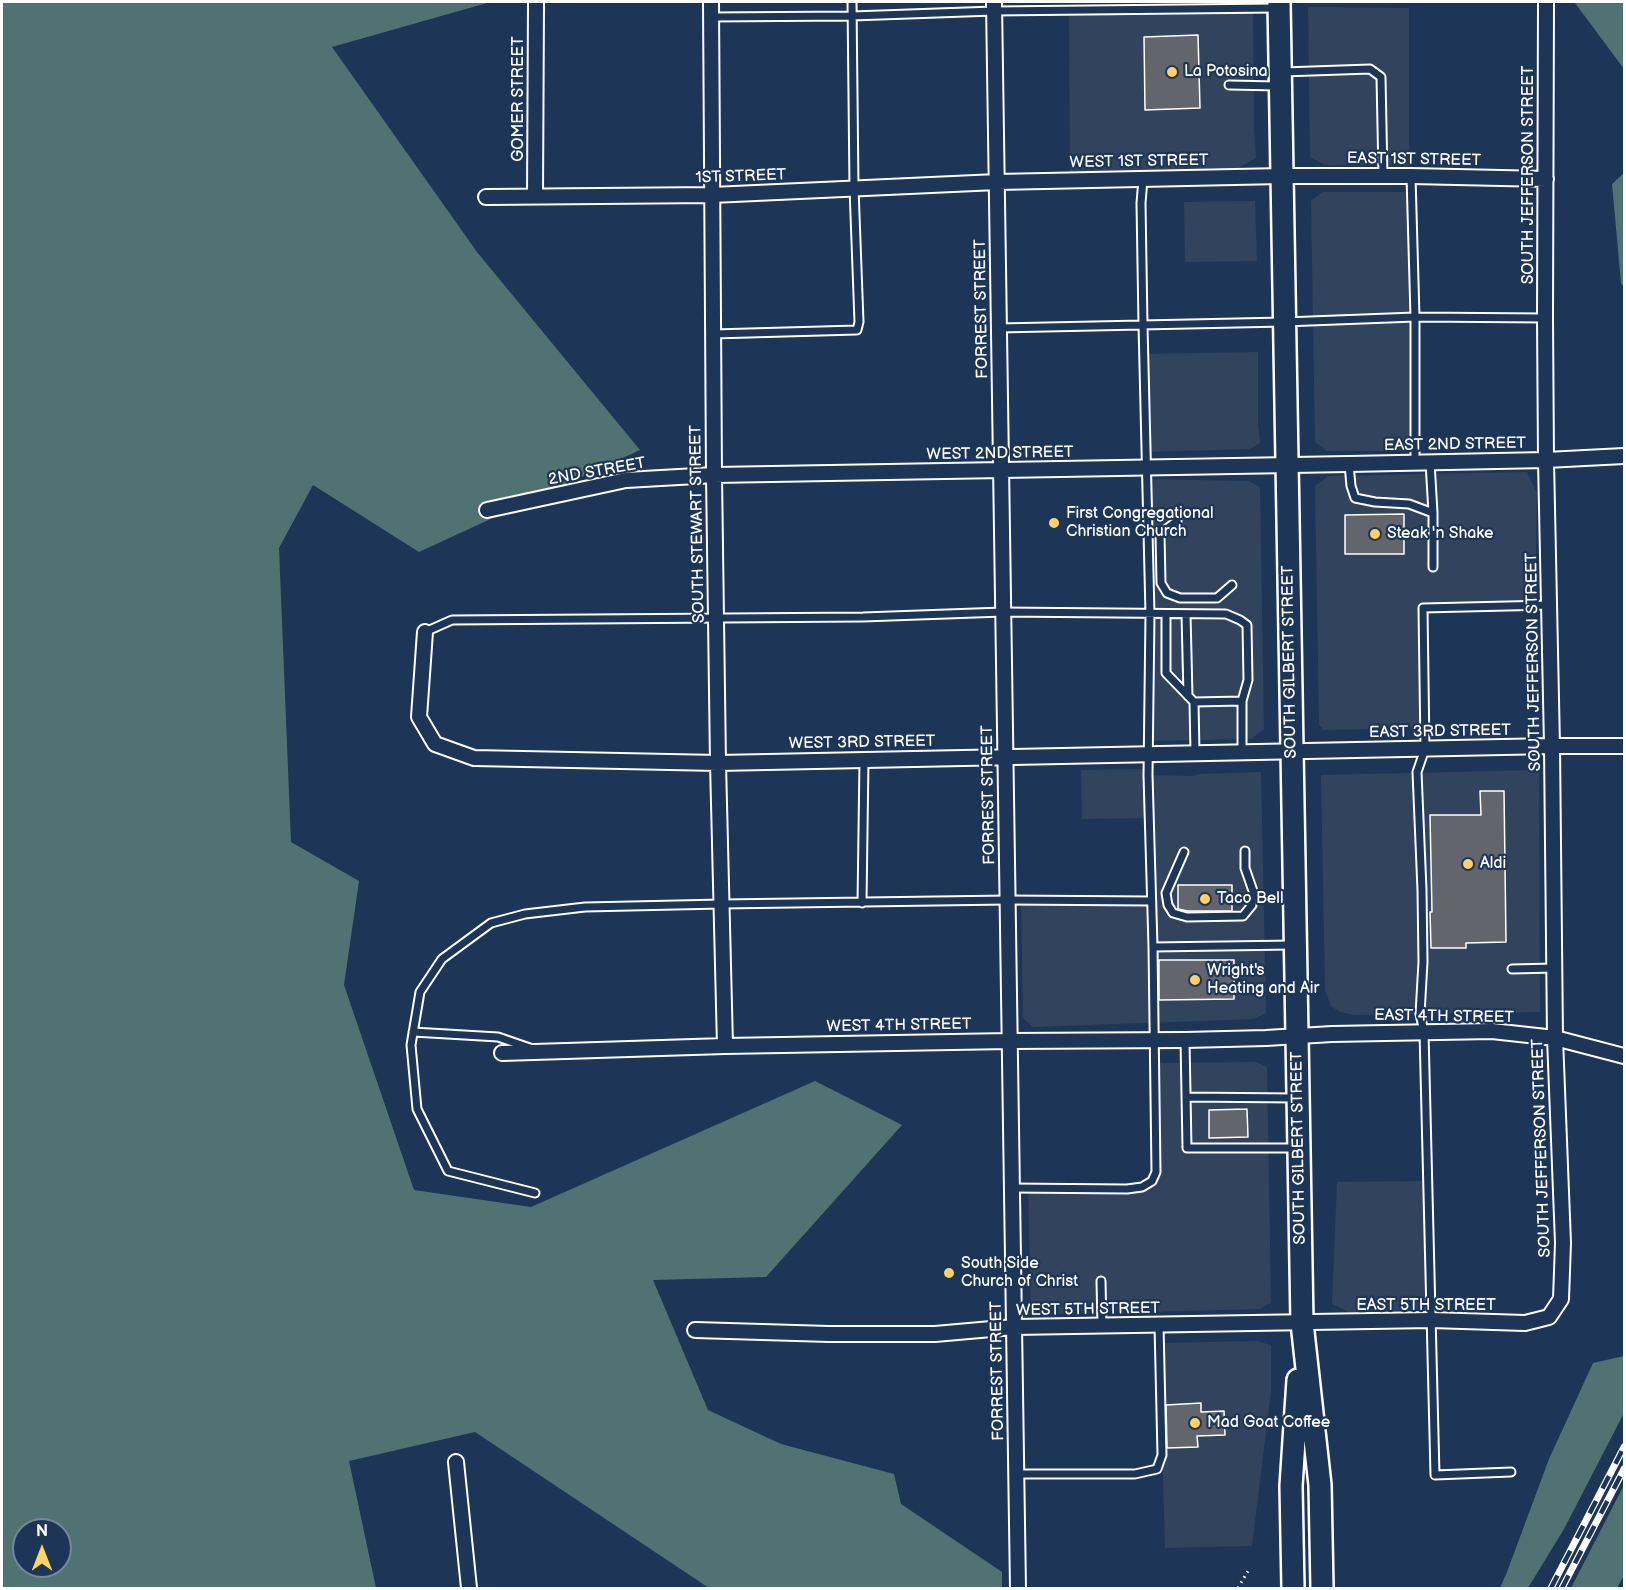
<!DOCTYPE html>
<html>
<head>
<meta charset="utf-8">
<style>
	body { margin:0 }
	#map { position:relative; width:1626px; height:1590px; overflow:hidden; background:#1d3557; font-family:"Balsamiq Sans",sans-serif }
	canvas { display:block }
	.frame { position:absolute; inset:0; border:3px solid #fff; pointer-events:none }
	.north { position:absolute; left:12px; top:1518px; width:60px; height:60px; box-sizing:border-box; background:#1d3557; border:2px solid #77869a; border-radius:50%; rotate:0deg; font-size:16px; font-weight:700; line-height:24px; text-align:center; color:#fff }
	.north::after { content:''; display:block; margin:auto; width:21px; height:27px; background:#ffd166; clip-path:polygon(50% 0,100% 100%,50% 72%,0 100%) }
</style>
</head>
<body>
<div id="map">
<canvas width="1626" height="1590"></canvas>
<div class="frame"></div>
<div class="north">N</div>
</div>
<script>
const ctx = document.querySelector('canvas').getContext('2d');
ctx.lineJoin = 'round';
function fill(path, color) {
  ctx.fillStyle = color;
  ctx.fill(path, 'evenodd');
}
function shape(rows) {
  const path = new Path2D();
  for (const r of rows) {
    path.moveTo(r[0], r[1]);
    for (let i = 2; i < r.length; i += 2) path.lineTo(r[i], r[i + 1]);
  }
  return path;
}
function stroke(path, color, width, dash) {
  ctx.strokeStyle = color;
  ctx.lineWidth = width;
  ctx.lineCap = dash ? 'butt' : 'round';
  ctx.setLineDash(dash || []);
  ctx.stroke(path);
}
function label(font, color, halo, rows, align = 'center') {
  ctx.font = font + ' "Balsamiq Sans",sans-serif';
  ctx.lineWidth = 4.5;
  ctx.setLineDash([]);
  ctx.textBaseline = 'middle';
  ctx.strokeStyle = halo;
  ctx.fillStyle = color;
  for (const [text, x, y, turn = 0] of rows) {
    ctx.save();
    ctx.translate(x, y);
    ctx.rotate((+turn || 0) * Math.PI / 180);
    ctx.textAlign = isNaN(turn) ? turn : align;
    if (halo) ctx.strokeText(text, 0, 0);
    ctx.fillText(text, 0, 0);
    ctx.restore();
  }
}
const built = shape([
	[1308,7,1409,8,1409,166,1325,165,1310,157],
	[1253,8,1254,127,1256,158,1238,168,1070,172,1069,10],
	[1322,192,1411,192,1415,451,1327,451,1315,442,1311,201],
	[1255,201,1257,261,1185,262,1184,202],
	[1258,352,1258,424,1260,443,1249,449,1147,452,1144,354],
	[1527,472,1537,493,1535,605,1423,608,1425,728,1324,730,1319,725,1315,486,1328,476],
	[1147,479,1249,481,1260,487,1264,729,1251,739,1149,741],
	[1148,769,1148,775,1192,776,1199,774,1261,772,1266,1013,1254,1019,1033,1027,1023,1018,1021,900,1151,901,1149,818,1082,819,1081,770],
	[1539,770,1540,1012,1354,1015,1340,1012,1331,1006,1325,990,1321,775],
	[1256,1062,1267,1067,1271,1303,1259,1309,1031,1315,1028,1188,1142,1187,1156,1172,1154,1063],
	[1428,1181,1431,1309,1349,1312,1332,1304,1337,1182],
	[1256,1341,1271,1345,1271,1392,1252,1546,1165,1548,1159,1343]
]);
const green = shape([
	[2,2,487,2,487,3,332,47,477,252,640,450,419,552,313,485,279,548,291,842,359,881,344,985,414,1190,531,1207,815,1081,902,1125,766,1277,653,1280,708,1410,781,1444,894,1474,901,1504,1002,1572,1002,1588,709,1588,475,1432,349,1461,376,1588,2,1588],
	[24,1530,60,1530,60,1566,24,1566],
	[1575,2,1624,2,1624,69,1575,3],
	[1624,173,1624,288,1621,283,1612,184],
	[1624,1356,1624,1413,1564,1529,1528,1588,1500,1588,1507,1572,1549,1459,1593,1363],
	[1624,1485,1624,1575,1617,1588,1571,1588]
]);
const building = shape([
	[1198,35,1200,108,1145,110,1144,37,1198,35],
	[1404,514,1404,554,1345,554,1345,515,1404,514],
	[1480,791,1504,791,1506,942,1466,943,1466,948,1431,948,1430,912,1432,912,1430,815,1481,815,1480,791],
	[1178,885,1232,885,1232,911,1188,911,1178,909,1178,885],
	[1159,960,1234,960,1234,999,1159,1000,1159,960],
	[1247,1109,1248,1137,1209,1138,1209,1110,1247,1109],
	[1201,1403,1201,1412,1224,1411,1225,1435,1197,1436,1198,1447,1167,1448,1166,1405,1201,1403]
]);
const path = shape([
	[1238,1588,1248,1571]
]);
const service = shape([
	[711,17,852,16,994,11,1276,8],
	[1283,72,1370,69,1381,77,1383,176],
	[1229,85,1277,86],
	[1411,176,1415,317,1415,462],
	[999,328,1284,322,1415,317,1545,318],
	[713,334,857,330,859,322,854,188,852,2],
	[1430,462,1433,513,1433,567],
	[1349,464,1351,486,1355,498,1375,502,1409,504,1433,513],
	[1177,521,1160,534,1161,583,1167,593,1180,598,1217,598,1232,585],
	[1166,614,1166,673,1194,702],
	[1186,614,1188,696],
	[425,632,452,620,863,617,1003,612,1226,614,1240,620,1247,625,1248,680,1242,701,1242,752],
	[1195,753,1194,702,1242,701],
	[1184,852,1166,893,1168,905,1173,913,1187,917,1243,916,1252,905,1253,891,1245,868,1245,851],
	[862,903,864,760],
	[1153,947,1293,945],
	[1512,969,1554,968],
	[413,1032,498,1037,530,1048],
	[1185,1040,1187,1148,1295,1148],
	[1187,1097,1295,1098],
	[1012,1188,1127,1189,1142,1187,1152,1181,1156,1172,1153,947,1148,775,1150,614,1143,325,1141,203,1143,179],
	[535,1193,448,1171,417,1109,411,1045,420,992,442,959,491,923,525,914,585,907,722,904,1007,900,1151,901],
	[1101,1281,1102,1326],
	[1511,1472,1435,1475,1424,1032,1420,1014,1423,962,1422,890,1417,772,1425,749,1423,608,1550,605],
	[1016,1474,1135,1474,1157,1469,1162,1455,1159,1325]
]);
const minor = shape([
	[711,2,714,475,718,763,725,1046],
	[994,2,1018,1588],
	[535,196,536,2],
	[486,197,712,195,997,182,1282,176,1411,176,1546,179],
	[487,510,626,480,714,475,1349,464,1546,460,1624,456],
	[425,632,419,717,435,744,474,758,718,763,1552,746,1624,746],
	[502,1053,725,1046,1009,1041,1185,1040,1266,1038,1332,1034,1492,1031,1555,1038,1624,1056],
	[695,1330,829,1334,935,1334,1014,1327,1431,1320,1525,1323,1549,1317,1561,1299,1563,1243,1555,1038,1552,746,1546,460,1545,318,1546,2],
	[456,1462,469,1588]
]);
const primary = shape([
	[1279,2,1302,1323,1320,1485,1322,1588],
	[1293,1588,1291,1486,1298,1380]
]);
const rail = shape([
	[1551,1588,1624,1447],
	[1562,1588,1624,1469]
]);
const markers = [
	[1172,72,6,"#ffd166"],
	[1054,523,6,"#ffd166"],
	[1375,534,6,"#ffd166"],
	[1468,864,6,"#ffd166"],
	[1205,899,6,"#ffd166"],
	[1195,980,6,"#ffd166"],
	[949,1273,6,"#ffd166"],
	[1195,1423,6,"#ffd166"]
];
const poiNames = [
	["La Potosina",1184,72],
	["First Congregational",1066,514],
	["Christian Church",1066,532],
	["Steak 'n Shake",1387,534],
	["Aldi",1480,864],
	["Taco Bell",1217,899],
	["Wright's",1207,971],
	["Heating and Air",1207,989],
	["South Side",961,1264],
	["Church of Christ",961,1282],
	["Mad Goat Coffee",1207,1423]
];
const streetNames = [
	["GOMER STREET",519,99,-90],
	["EAST 1ST STREET",1414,160,1],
	["WEST 1ST STREET",1139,162,-1],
	["SOUTH JEFFERSON STREET",1529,175,-90],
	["1ST STREET",741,177,-2],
	["FORREST STREET",982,309,-91],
	["EAST 2ND STREET",1455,445,-1],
	["WEST 2ND STREET",1000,454,-1],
	["2ND STREET",597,472,-10],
	["SOUTH STEWART STREET",698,524,-91],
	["SOUTH GILBERT STREET",1290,662,-91],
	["SOUTH JEFFERSON STREET",1534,662,-91],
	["EAST 3RD STREET",1440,732,-1],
	["WEST 3RD STREET",862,743,-1],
	["FORREST STREET",989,795,-91],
	["EAST 4TH STREET",1444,1017,1],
	["WEST 4TH STREET",899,1026,-1],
	["SOUTH GILBERT STREET",1299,1148,-91],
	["SOUTH JEFFERSON STREET",1542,1148,-92],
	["EAST 5TH STREET",1426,1306],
	["WEST 5TH STREET",1088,1310,-1],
	["FORREST STREET",998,1371,-91]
];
fill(built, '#32445d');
fill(green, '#517272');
fill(building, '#62666c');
stroke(building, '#fff', 1.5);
stroke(service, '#fff', 11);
stroke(minor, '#fff', 18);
stroke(primary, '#fff', 26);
stroke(path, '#fff', 3, [1.5, 4.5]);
stroke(service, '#1d3557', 7);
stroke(minor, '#1d3557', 14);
stroke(primary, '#1d3557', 21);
stroke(rail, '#fff', 7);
stroke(rail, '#1d3557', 4.5, [14]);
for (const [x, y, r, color] of markers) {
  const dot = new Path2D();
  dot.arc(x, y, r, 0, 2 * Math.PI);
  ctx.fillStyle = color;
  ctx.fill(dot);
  stroke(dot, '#1d3557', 2);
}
label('16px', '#fff', '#1d3557', poiNames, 'left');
label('16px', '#fff', '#1d3557', streetNames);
</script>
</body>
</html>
